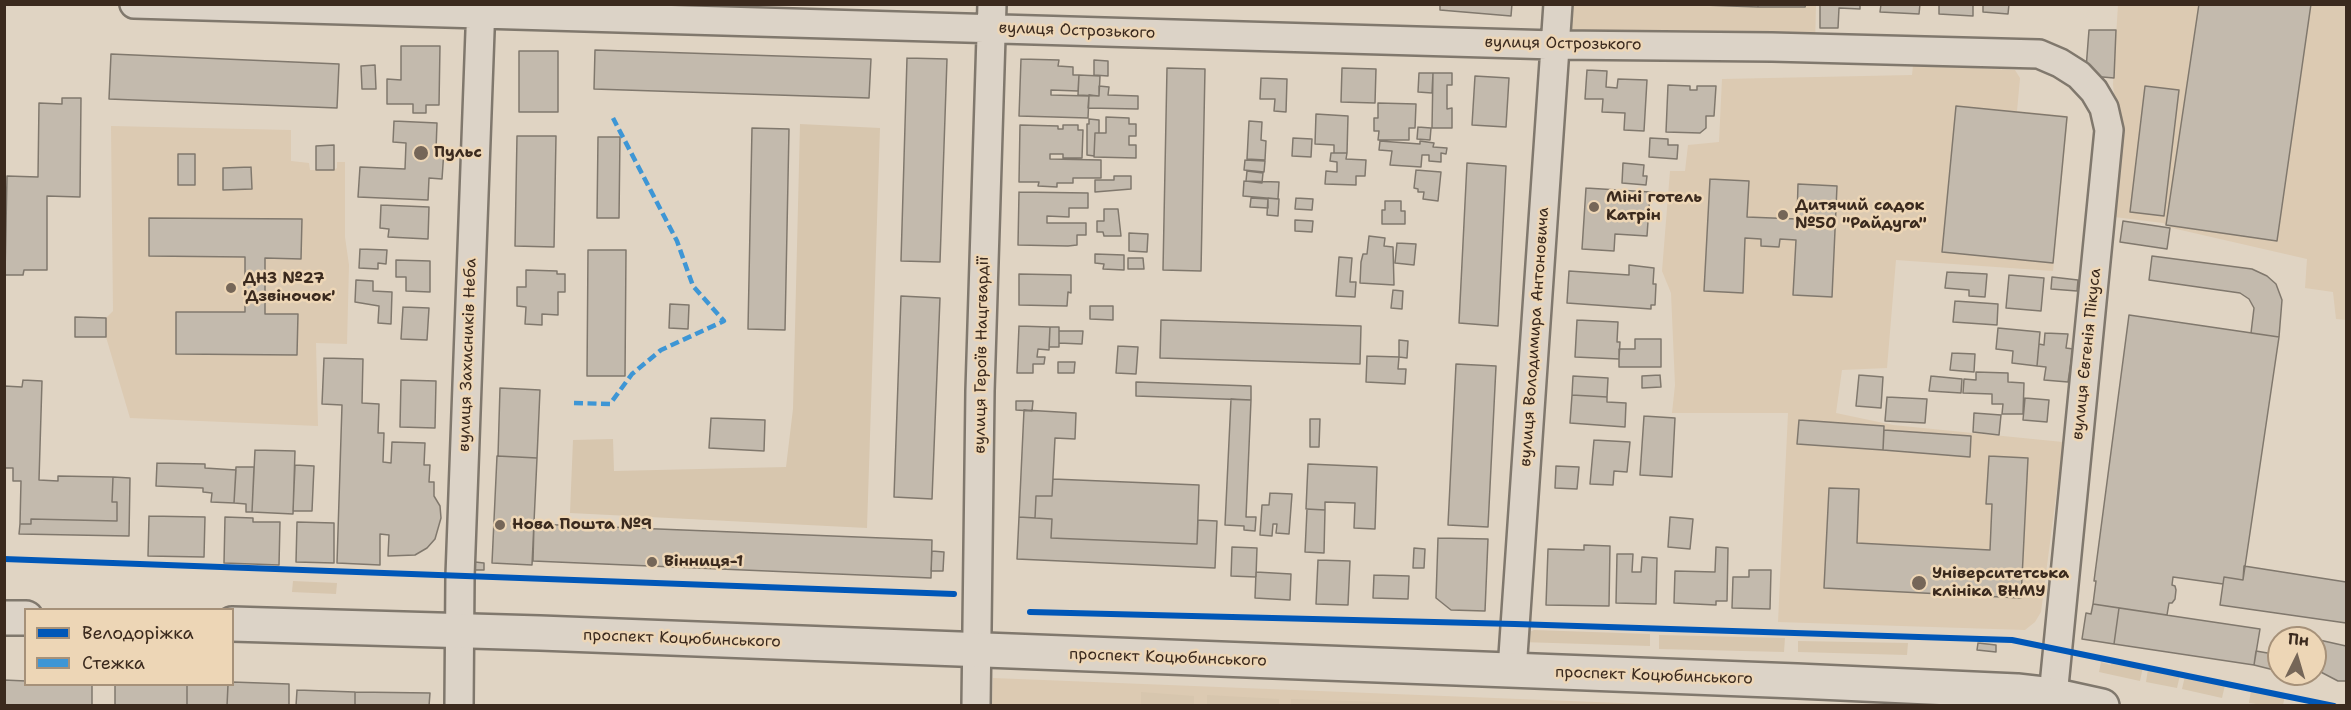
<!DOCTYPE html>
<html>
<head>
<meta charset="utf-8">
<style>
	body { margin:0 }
	#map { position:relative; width:2351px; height:710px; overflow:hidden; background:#e0d4c3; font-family:"Shantell Sans",sans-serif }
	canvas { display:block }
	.frame { position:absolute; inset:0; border:6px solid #3b2a1e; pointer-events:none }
	.legend { position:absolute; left:24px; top:608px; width:210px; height:78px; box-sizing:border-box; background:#edd6b6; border:2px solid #a69179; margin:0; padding:8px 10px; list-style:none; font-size:18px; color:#3b2a1e }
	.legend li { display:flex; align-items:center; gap:12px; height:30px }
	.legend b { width:30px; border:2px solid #a69179 }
	.north { position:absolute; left:2267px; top:626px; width:60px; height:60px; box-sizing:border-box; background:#edd6b6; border:2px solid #a69179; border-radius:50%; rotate:5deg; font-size:16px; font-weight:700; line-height:24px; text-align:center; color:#3b2a1e }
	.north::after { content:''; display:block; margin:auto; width:21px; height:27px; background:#756658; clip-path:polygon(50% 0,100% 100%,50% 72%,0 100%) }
</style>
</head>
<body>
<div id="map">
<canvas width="2351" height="710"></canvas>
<div class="frame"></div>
<ul class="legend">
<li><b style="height:8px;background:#0057b8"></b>Велодоріжка</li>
<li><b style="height:8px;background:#3e96d5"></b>Стежка</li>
</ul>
<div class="north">Пн</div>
</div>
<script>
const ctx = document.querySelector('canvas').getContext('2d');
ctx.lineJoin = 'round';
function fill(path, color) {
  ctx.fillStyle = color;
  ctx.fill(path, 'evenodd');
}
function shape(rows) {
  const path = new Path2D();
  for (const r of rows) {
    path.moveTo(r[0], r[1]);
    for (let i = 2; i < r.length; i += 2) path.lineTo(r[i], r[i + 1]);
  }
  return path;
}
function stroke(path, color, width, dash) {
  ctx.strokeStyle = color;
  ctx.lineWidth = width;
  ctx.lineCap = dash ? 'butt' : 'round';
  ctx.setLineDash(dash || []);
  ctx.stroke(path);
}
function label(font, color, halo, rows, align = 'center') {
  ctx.font = font + ' "Shantell Sans",sans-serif';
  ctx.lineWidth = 5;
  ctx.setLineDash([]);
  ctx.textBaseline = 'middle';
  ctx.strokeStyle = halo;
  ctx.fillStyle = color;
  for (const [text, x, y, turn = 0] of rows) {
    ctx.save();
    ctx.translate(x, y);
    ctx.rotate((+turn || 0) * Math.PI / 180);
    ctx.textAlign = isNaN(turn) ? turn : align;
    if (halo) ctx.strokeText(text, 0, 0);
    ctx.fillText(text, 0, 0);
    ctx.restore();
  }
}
const built = shape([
	[1560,5,1816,5,1815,47,1557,43],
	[2118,5,2346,5,2346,320,2336,319,2333,292,2305,288,2307,259,2172,228,2163,223,2106,216,2117,125,2113,84],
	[1913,65,2015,70,2020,78,2017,111,2068,116,2053,271,1896,260,1887,368,1842,370,1836,413,1893,425,2063,442,2041,612,2035,622,2025,630,1778,622,1788,413,1672,413,1675,385,1671,293,1662,271,1670,171,1685,171,1688,145,1719,142,1722,79,1912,75],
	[111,126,291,130,291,161,309,163,310,170,334,170,337,168,337,162,345,162,345,237,349,265,347,344,316,343,318,426,130,418,106,337,106,318,113,311],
	[993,678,1670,705,992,706]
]);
const green = shape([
	[800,124,880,128,867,528,570,513,573,440,613,439,614,471,786,467,793,409],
	[293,581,337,583,336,594,292,592],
	[1534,630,1650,634,1650,646,1521,642,1527,633],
	[1659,635,1785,638,1784,652,1659,649],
	[1798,641,1908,643,1907,655,1798,652],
	[2112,661,2143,667,2140,681,2099,672,2101,662,2111,665],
	[2148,669,2180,675,2177,688,2146,682],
	[2185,676,2225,685,2222,698,2182,689],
	[2251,690,2285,696,2283,705,2264,705,2249,703],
	[1141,692,1194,696,1194,705,1141,704],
	[1207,695,1279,699,1279,705,1207,705],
	[1291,699,1469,705,1291,706]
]);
const building = shape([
	[1434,4,1512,4,1511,16,1440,10,1440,5,1434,4],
	[1675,4,1758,4,1758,7,1675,4],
	[1758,4,1806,4,1805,7,1758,7,1758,4],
	[1820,4,1860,4,1860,9,1839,8,1838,28,1820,28,1820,4],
	[1881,4,1920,4,1919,14,1880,12,1881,4],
	[1939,4,1973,4,1973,16,1939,14,1939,4],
	[1983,4,2009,4,2008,14,1983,12,1983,4],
	[2199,4,2311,4,2277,241,2166,225,2199,4],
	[2089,30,2116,30,2114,78,2091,76,2086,69,2089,30],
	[401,46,440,46,439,105,426,105,426,113,413,113,413,104,387,104,387,79,401,80,401,46],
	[595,50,871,59,869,98,594,89,595,50],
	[519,51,558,51,558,112,519,112,519,51],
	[111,54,339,64,337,108,109,99,111,54],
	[907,58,947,59,940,262,901,261,907,58],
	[1021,59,1059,60,1058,66,1073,67,1073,75,1079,75,1078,91,1051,90,1051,95,1089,96,1088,118,1019,116,1021,59],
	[1094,60,1108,61,1108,76,1094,75,1094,60],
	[375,65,376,89,362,89,361,66,375,65],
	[1167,68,1205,69,1201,271,1163,270,1167,68],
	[1342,68,1376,69,1375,103,1341,102,1342,68],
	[1587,70,1607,71,1606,87,1617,88,1618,79,1647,80,1644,131,1624,130,1625,113,1602,112,1603,99,1585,99,1587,70],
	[1419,73,1433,73,1432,93,1418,92,1419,73],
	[1433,73,1452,73,1452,85,1447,85,1447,109,1452,108,1452,128,1432,128,1433,73],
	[1079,75,1100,76,1099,96,1078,95,1079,75],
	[1475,76,1509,78,1506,127,1472,125,1475,76],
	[1261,78,1287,79,1286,112,1274,111,1275,99,1260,99,1261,78],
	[1668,85,1690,86,1690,90,1697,90,1697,86,1716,86,1714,116,1706,116,1706,128,1700,133,1666,132,1668,85],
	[1099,86,1109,87,1108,95,1138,96,1138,109,1088,108,1089,95,1099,96,1099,86],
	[2145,86,2179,90,2164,216,2130,212,2145,86],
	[62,98,81,98,80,197,47,196,47,270,24,270,23,275,5,275,7,176,38,177,39,103,62,104,62,98],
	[1378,103,1416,104,1415,128,1409,128,1409,140,1378,140,1379,131,1374,131,1374,118,1378,118,1378,103],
	[1956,106,2067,117,2053,263,1942,252,1956,106],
	[1316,114,1348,116,1347,153,1334,153,1334,145,1315,144,1316,114],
	[1106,117,1129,118,1129,124,1136,124,1136,136,1129,136,1129,145,1136,145,1136,158,1094,157,1095,133,1106,133,1106,117],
	[1089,119,1099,120,1099,133,1095,133,1094,156,1087,155,1087,124,1089,124,1089,119],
	[394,121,437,123,436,150,444,150,442,179,429,178,428,200,358,197,360,167,405,169,406,143,393,142,394,121],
	[1249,121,1262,122,1261,140,1266,141,1265,160,1247,159,1249,121],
	[1020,125,1058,126,1058,129,1063,129,1063,125,1078,125,1078,130,1083,130,1082,158,1063,158,1063,154,1050,154,1050,159,1101,160,1101,178,1073,178,1073,183,1057,183,1057,187,1038,186,1039,182,1019,182,1020,125],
	[1418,127,1431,128,1430,140,1417,139,1418,127],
	[752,128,789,129,785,330,748,329,752,128],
	[517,136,556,136,554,247,515,246,517,136],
	[598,137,620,137,619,218,597,218,598,137],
	[1293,138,1312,139,1311,157,1292,156,1293,138],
	[1650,138,1668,139,1668,145,1678,145,1677,159,1649,157,1650,138],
	[1380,141,1420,144,1420,141,1434,143,1433,147,1447,148,1446,154,1441,153,1441,162,1429,161,1429,155,1422,155,1421,167,1390,165,1392,151,1379,150,1380,141],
	[334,145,334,170,316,170,316,146,334,145],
	[1331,153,1347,153,1346,159,1366,160,1365,176,1356,176,1356,185,1325,184,1326,171,1337,172,1337,162,1330,161,1331,153],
	[178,154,195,154,195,185,178,185,178,154],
	[1245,160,1265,161,1264,172,1244,170,1245,160],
	[1467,163,1506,166,1498,326,1459,323,1467,163],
	[1623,163,1644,165,1643,176,1647,176,1646,185,1622,183,1623,163],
	[251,167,252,189,223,190,223,168,251,167],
	[1416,170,1441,172,1438,201,1423,199,1424,192,1418,192,1418,189,1414,188,1416,170],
	[1247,171,1263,173,1262,183,1246,181,1247,171],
	[1114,176,1131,176,1131,189,1095,192,1095,180,1114,180,1114,176],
	[1710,179,1749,181,1747,217,1797,219,1798,184,1837,186,1832,297,1793,295,1796,240,1780,239,1779,247,1761,246,1761,239,1745,238,1743,293,1704,291,1710,179],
	[1244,181,1279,182,1278,199,1243,196,1244,181],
	[1586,188,1650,192,1647,236,1615,234,1614,251,1582,249,1586,188],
	[1019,192,1088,193,1088,208,1069,208,1069,217,1047,216,1047,223,1086,223,1086,235,1077,235,1077,245,1068,246,1018,245,1019,192],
	[1251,198,1268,199,1268,208,1250,207,1251,198],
	[1268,198,1279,199,1278,216,1267,215,1268,198],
	[1296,198,1313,199,1312,210,1295,209,1296,198],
	[1385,201,1401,201,1401,211,1405,211,1405,224,1382,224,1382,210,1385,210,1385,201],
	[381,205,429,207,428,239,388,237,389,229,380,228,381,205],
	[1104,209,1118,209,1121,236,1104,236,1103,232,1097,232,1097,221,1104,221,1104,209],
	[149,218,302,219,301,259,265,258,265,314,298,314,297,355,176,354,176,312,245,312,245,257,149,256,149,218],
	[1295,220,1313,221,1312,232,1295,231,1295,220],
	[2123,221,2170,228,2167,249,2120,242,2123,221],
	[1129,233,1148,234,1147,252,1129,251,1129,233],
	[1369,236,1385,238,1384,246,1393,247,1394,285,1360,283,1361,262,1363,254,1367,254,1369,236],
	[1397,243,1416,244,1414,265,1395,263,1397,243],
	[360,249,387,250,386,264,378,263,378,269,359,268,360,249],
	[588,250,626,250,625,376,587,376,588,250],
	[1095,254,1124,255,1124,270,1103,269,1104,264,1095,263,1095,254],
	[2152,256,2252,269,2267,276,2276,284,2282,300,2279,337,2251,333,2254,308,2249,299,2240,293,2149,280,2152,256],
	[1339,257,1352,258,1350,282,1356,282,1355,297,1336,296,1339,257],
	[1128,258,1143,258,1144,269,1128,269,1128,258],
	[396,260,430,261,430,292,406,291,406,277,396,277,396,260],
	[1629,265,1654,268,1653,284,1656,284,1655,305,1651,305,1651,309,1567,303,1569,271,1629,275,1629,265],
	[526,270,557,271,557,274,565,274,565,292,558,292,558,315,542,314,542,325,525,324,526,307,517,306,517,287,526,287,526,270],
	[1947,272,1987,274,1985,297,1969,296,1969,290,1945,288,1947,272],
	[1019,274,1071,275,1071,293,1068,292,1067,306,1019,305,1019,274],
	[2009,275,2044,278,2041,311,2006,308,2009,275],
	[2052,277,2078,280,2077,291,2051,289,2052,277],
	[356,280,373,281,373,291,392,292,391,324,378,323,379,306,355,302,356,280],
	[1393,290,1403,291,1402,309,1391,308,1393,290],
	[901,296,940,298,932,499,894,497,901,296],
	[1955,301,1998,304,1997,325,1953,322,1955,301],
	[670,304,689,305,688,329,669,328,670,304],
	[1090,306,1113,306,1113,320,1090,319,1090,306],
	[403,307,429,308,427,340,401,339,403,307],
	[2129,315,2279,337,2243,580,2224,577,2223,584,2173,577,2172,585,2175,586,2176,590,2175,599,2172,603,2169,603,2167,615,2093,604,2096,581,2094,581,2129,315],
	[75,317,106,318,106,337,75,337,75,317],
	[1161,320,1361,326,1360,364,1160,358,1161,320],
	[1577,320,1618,322,1617,342,1620,342,1619,359,1575,357,1577,320],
	[1019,326,1050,327,1049,350,1038,349,1037,357,1045,357,1044,364,1033,364,1033,373,1017,373,1019,326],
	[1050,327,1059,327,1059,347,1049,347,1050,327],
	[1998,328,2040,332,2037,366,2012,363,2013,351,1996,349,1998,328],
	[1059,331,1083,331,1082,344,1059,343,1059,331],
	[2045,333,2068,334,2066,348,2073,349,2068,382,2044,380,2046,367,2037,366,2039,344,2044,345,2045,333],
	[1635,339,1661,339,1661,367,1619,367,1619,349,1635,349,1635,339],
	[1399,340,1408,341,1407,358,1399,357,1399,340],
	[1118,346,1138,347,1136,374,1116,373,1118,346],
	[1952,353,1975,354,1974,372,1950,370,1952,353],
	[1367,356,1399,357,1398,369,1406,369,1405,384,1366,382,1367,356],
	[324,358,363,359,362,403,379,404,378,433,384,433,383,462,391,463,392,442,425,443,424,465,430,465,429,482,434,482,434,496,440,506,441,518,435,539,427,548,415,555,388,556,389,535,380,534,380,565,337,563,342,405,322,404,324,358],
	[1058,362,1075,362,1074,373,1058,373,1058,362],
	[1456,364,1496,366,1488,527,1448,525,1456,364],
	[1976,372,2008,373,2008,382,2024,383,2023,414,2002,414,2003,404,1992,404,1992,394,1963,393,1964,379,1976,380,1976,372],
	[1660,375,1661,387,1642,388,1642,376,1660,375],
	[1859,375,1883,377,1881,408,1856,406,1859,375],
	[1573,376,1608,378,1607,397,1572,395,1573,376],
	[1931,376,1962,379,1961,393,1929,391,1931,376],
	[23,380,42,381,39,480,58,481,58,476,113,477,112,502,117,502,117,521,31,519,31,524,20,524,21,481,13,481,13,468,4,468,4,386,22,387,23,380],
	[401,380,436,381,435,428,400,427,401,380],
	[1136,382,1251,386,1251,400,1136,396,1136,382],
	[500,388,540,390,537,458,498,456,500,388],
	[1572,395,1607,397,1607,402,1626,403,1625,427,1570,423,1572,395],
	[1887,397,1927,399,1925,423,1885,421,1887,397],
	[2025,398,2049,400,2047,422,2023,420,2025,398],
	[1231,399,1251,400,1246,517,1256,517,1255,531,1244,530,1244,526,1225,525,1231,399],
	[1016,401,1033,401,1032,411,1016,410,1016,401],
	[1024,410,1076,413,1075,439,1055,438,1052,496,1036,496,1035,518,1019,517,1024,410],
	[1974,413,2001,415,1999,435,1973,432,1974,413],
	[1644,416,1675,418,1672,477,1640,475,1644,416],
	[711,418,765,420,764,451,709,448,711,418],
	[1310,419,1320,419,1319,447,1310,447,1310,419],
	[1799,420,1884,426,1883,450,1797,444,1799,420],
	[1884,430,1971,436,1970,457,1883,450,1884,430],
	[1594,440,1630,442,1627,472,1614,471,1613,485,1590,484,1594,440],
	[255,450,295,451,293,514,252,512,255,450],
	[497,456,537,458,532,565,492,563,497,456],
	[1989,456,2028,458,2021,598,1824,588,1829,488,1859,489,1857,543,1990,550,1992,504,1986,504,1989,456],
	[157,463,205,464,205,468,236,470,234,503,211,502,212,493,203,492,203,488,156,486,157,463],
	[1308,464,1377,467,1375,529,1354,528,1355,503,1325,502,1325,510,1306,509,1308,464],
	[295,465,314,466,312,511,293,511,295,465],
	[1556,466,1579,467,1577,489,1555,488,1556,466],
	[236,467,254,467,252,512,246,512,246,504,234,503,236,467],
	[113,477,130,478,129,536,19,534,20,524,31,524,31,519,117,521,117,502,112,502,113,477],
	[1053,479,1199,485,1197,544,1051,538,1052,519,1035,518,1036,496,1052,496,1053,479],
	[1270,493,1292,494,1289,534,1276,533,1277,524,1273,524,1272,536,1260,535,1262,505,1269,505,1270,493],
	[1307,509,1325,510,1324,553,1305,552,1307,509],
	[149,516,205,517,204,557,148,556,149,516],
	[225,517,253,518,253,522,280,522,279,565,224,563,225,517],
	[1019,517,1052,519,1051,538,1197,544,1198,520,1217,521,1215,568,1017,559,1019,517],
	[1670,517,1693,519,1690,549,1668,547,1670,517],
	[297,522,334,523,334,563,296,562,297,522],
	[534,524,932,540,931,578,533,561,534,524],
	[1438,538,1488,539,1485,611,1451,610,1436,598,1438,538],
	[1584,545,1610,546,1609,606,1546,605,1548,549,1584,550,1584,545],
	[1232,547,1257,548,1256,577,1231,576,1232,547],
	[1716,547,1728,548,1727,601,1716,601,1716,605,1674,603,1675,571,1715,572,1716,547],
	[1414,548,1425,549,1424,568,1413,568,1414,548],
	[932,551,944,552,943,571,931,571,932,551],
	[1617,554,1633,554,1632,572,1641,572,1642,557,1657,558,1656,604,1616,603,1617,554],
	[1318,560,1350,561,1348,605,1316,604,1318,560],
	[475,562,484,563,484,570,475,570,475,562],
	[2244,566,2346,582,2346,623,2220,605,2224,577,2243,580,2244,566],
	[1749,570,1771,570,1770,609,1732,608,1733,577,1749,577,1749,570],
	[1256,572,1291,574,1290,600,1255,598,1256,572],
	[1374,575,1409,576,1408,599,1373,598,1374,575],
	[2093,604,2119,608,2114,644,2082,639,2086,613,2091,614,2093,604],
	[2119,608,2260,629,2254,665,2114,644,2119,608],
	[2315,639,2346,646,2346,681,2338,681,2315,669,2315,639],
	[1978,643,1996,645,1996,652,1977,650,1978,643],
	[2256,651,2279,655,2278,671,2254,665,2256,651],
	[4,680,26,681,26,684,92,684,92,706,4,706,4,680],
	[232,682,289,684,289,706,227,706,228,684,232,684,232,682],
	[115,684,187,684,187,706,115,706,115,684],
	[187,684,228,685,227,706,187,706,187,684],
	[297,690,355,692,355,706,296,706,297,690],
	[355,692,430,693,429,706,355,706,355,692]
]);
const minor = shape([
	[134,4,1555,45,1772,47,2039,54,2060,63,2079,75,2094,91,2104,108,2109,130,2052,706],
	[1512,670,1558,4],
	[459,706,460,576,481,4],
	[976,706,980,391,992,4]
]);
const major = shape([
	[4,618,26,618],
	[232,624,540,633,1797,681,2017,691,2052,695,2102,706]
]);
const quiet = shape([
	[574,403,610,404,632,374,661,350,724,321,693,286,677,241,613,118]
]);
const cycleway = shape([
	[4,559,954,594],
	[1030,612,1515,624,2012,640,2334,706]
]);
const markers = [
	[421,153,8,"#756658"],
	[1594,207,6,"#756658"],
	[1783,215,6,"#756658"],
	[231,288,6,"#756658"],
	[500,525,6,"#756658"],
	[652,562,6,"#756658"],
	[1919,583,8,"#756658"]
];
const streetNames = [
	["вулиця Острозького",1077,31,2],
	["вулиця Острозького",1563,44,1],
	["вулиця Володимира Антоновича",1535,337,-86],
	["вулиця Євгенія Пікуса",2087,354,-84],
	["вулиця Захисників Неба",468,355,-88],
	["вулиця Героїв Нацгвардії",982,355,-89],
	["проспект Коцюбинського",682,639,2],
	["проспект Коцюбинського",1168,658,2],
	["проспект Коцюбинського",1654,676,2]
];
const poiNames = [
	["Пульс",434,153],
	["Міні готель",1606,198],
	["Катрін",1606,216],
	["Дитячий садок",1795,206],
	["№50 \"Райдуга\"",1795,224],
	["ДНЗ №27",243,279],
	["'Дзвіночок'",243,297],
	["Нова Пошта №9",512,525],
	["Вінниця-1",664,562],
	["Університетська",1932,574],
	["клініка ВНМУ",1932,592]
];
fill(built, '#dccab2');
fill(green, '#d7c6ae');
fill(building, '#c3baad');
stroke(building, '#80786d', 1.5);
stroke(minor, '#80786d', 32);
stroke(major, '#80786d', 38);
stroke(minor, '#dcd3c7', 27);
stroke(major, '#dcd3c7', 33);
stroke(quiet, '#3e96d5', 4.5, [9, 4.5]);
stroke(cycleway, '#0057b8', 6);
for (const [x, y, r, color] of markers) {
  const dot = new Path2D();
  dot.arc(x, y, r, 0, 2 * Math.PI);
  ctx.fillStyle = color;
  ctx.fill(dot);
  stroke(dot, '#edd6b6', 2);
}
label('16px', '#3b2a1e', '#edd6b6', streetNames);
label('bold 16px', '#3b2a1e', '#edd6b6', poiNames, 'left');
</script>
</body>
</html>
